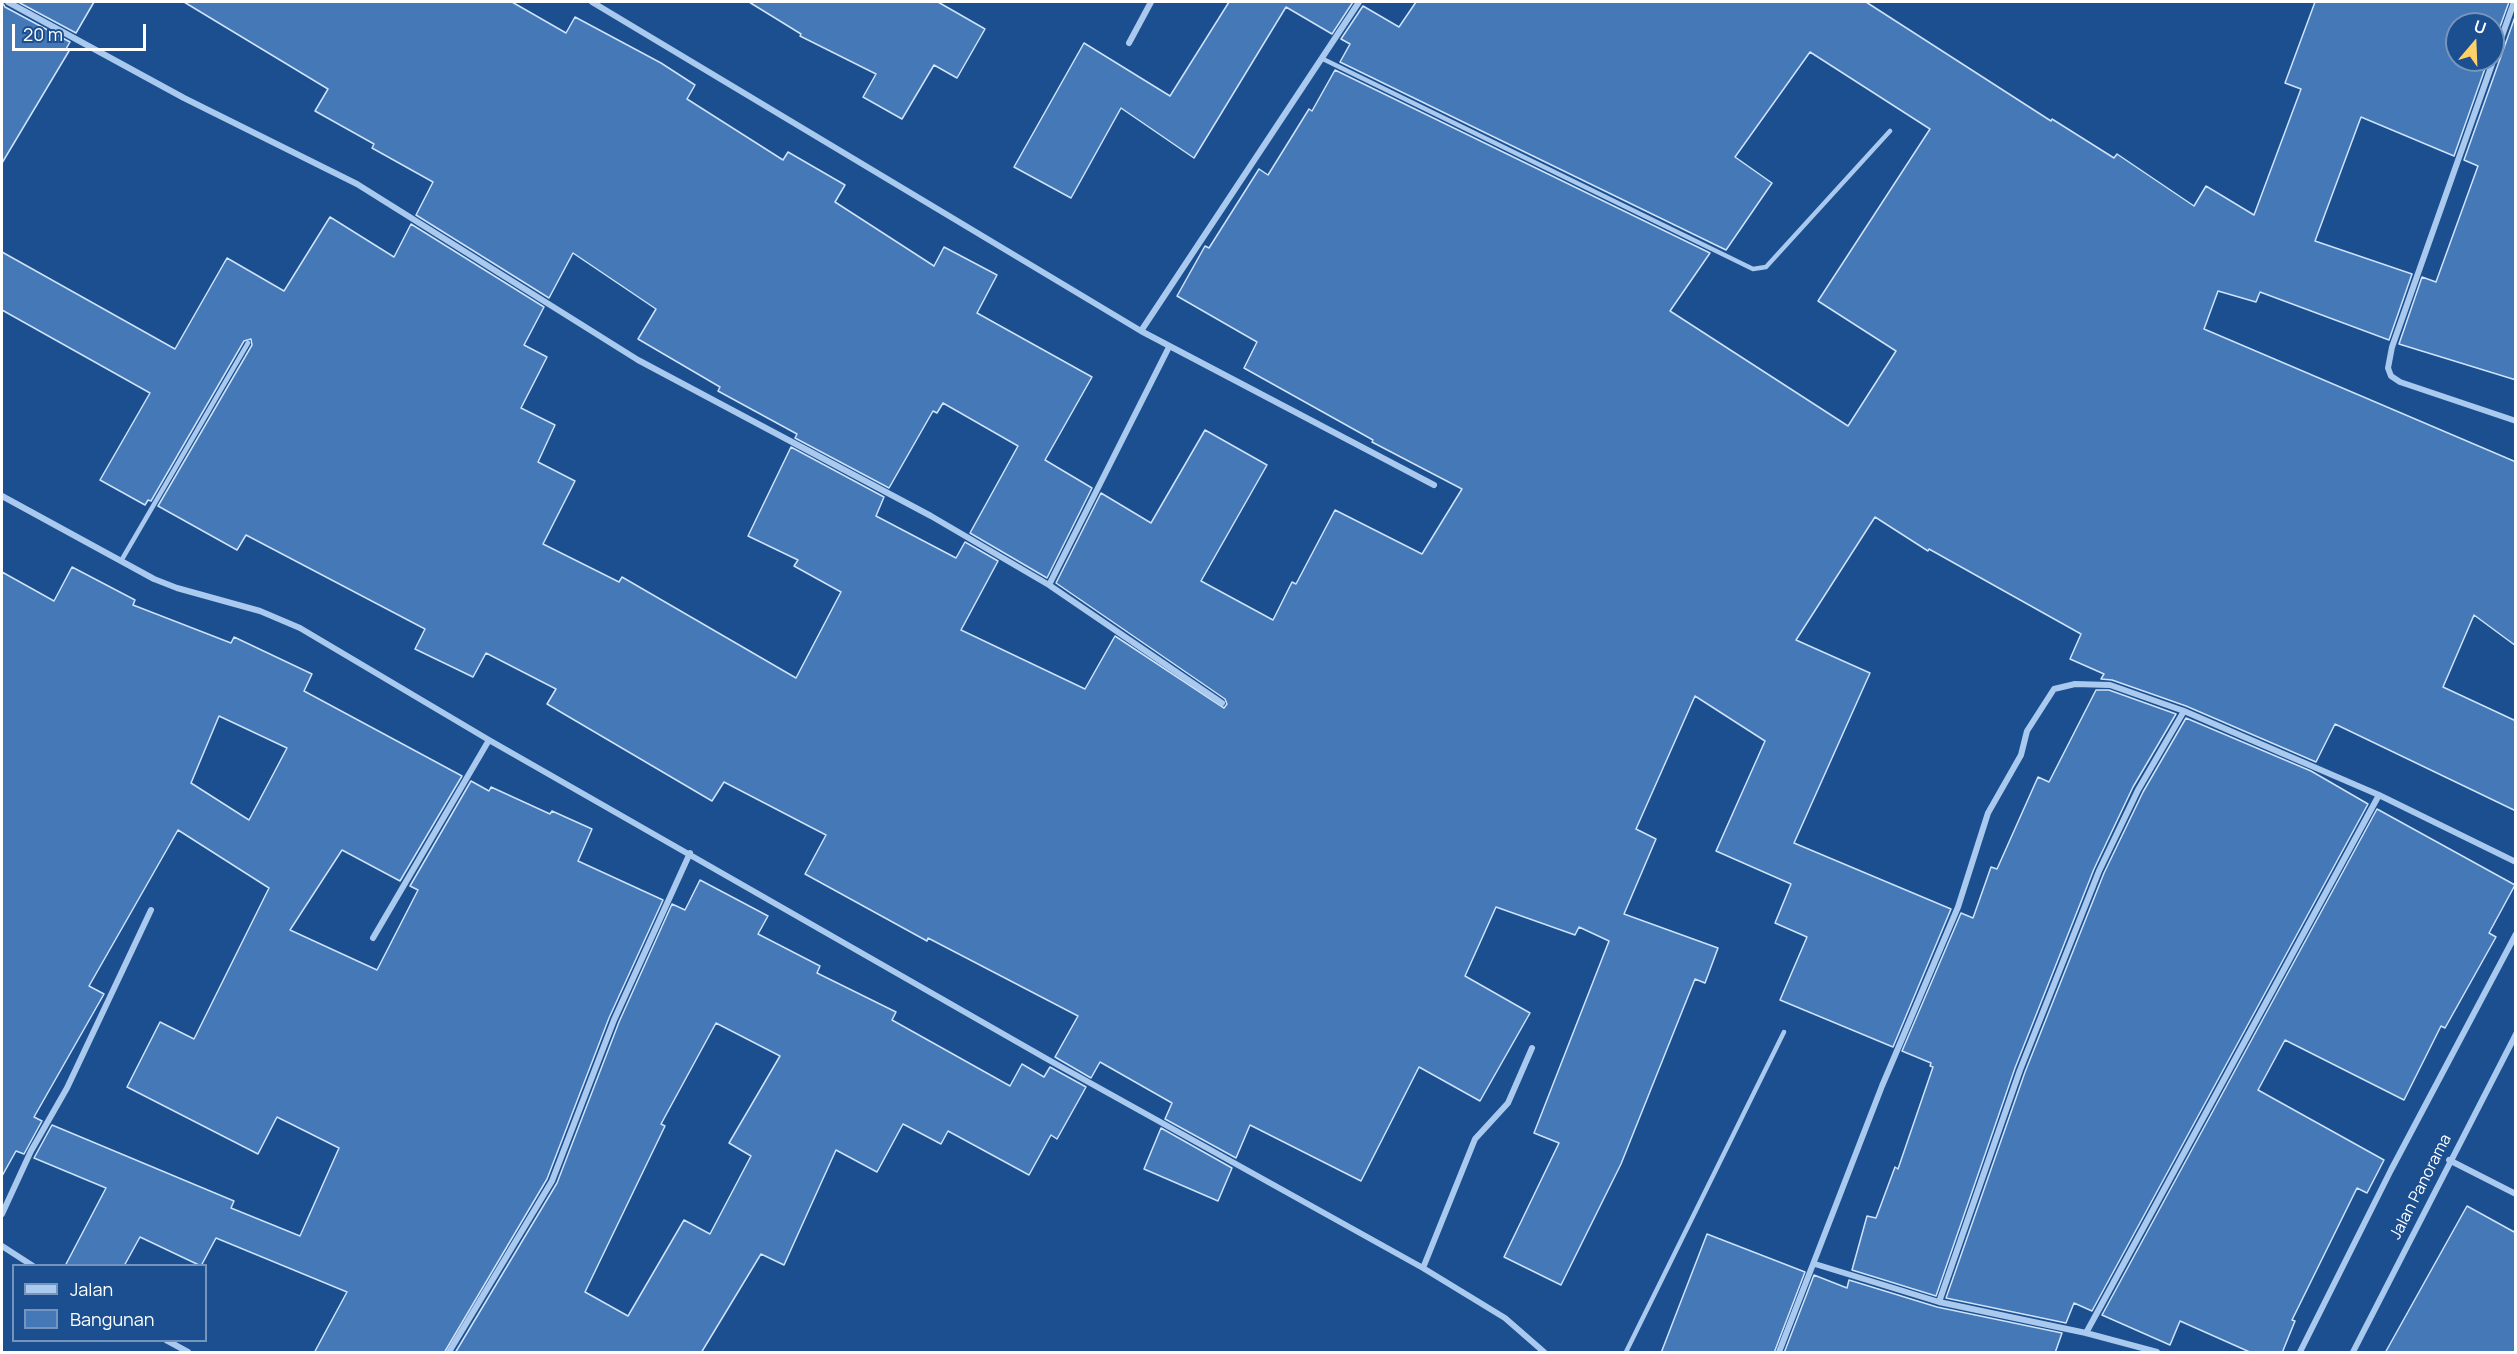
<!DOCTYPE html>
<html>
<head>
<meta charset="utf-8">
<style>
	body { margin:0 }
	#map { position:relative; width:2517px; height:1354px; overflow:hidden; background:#1b4f8f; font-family:Manrope,sans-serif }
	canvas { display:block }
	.frame { position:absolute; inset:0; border:3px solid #fff; pointer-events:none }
	.legend { position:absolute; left:12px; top:1264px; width:195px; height:78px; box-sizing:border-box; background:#1b4f8f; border:2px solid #7695bc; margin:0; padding:8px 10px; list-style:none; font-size:18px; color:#fff }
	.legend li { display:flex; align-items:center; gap:12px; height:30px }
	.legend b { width:30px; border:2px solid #7695bc }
	.north { position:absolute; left:2445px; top:12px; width:60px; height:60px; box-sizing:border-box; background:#1b4f8f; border:2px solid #7695bc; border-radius:50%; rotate:19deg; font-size:16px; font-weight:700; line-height:24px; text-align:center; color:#fff }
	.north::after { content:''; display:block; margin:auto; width:21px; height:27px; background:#ffd166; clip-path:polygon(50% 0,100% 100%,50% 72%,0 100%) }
	.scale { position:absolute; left:12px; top:24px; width:134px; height:27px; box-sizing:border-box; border:3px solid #fff; border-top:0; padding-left:8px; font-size:18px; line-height:21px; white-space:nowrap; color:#fff; -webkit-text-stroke:4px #1b4f8f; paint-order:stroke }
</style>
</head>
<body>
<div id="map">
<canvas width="2517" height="1354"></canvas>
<div class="frame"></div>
<ul class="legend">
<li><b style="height:8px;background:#a9c9ee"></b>Jalan</li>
<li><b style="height:16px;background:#4478b7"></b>Bangunan</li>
</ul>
<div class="north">U</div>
<div class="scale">20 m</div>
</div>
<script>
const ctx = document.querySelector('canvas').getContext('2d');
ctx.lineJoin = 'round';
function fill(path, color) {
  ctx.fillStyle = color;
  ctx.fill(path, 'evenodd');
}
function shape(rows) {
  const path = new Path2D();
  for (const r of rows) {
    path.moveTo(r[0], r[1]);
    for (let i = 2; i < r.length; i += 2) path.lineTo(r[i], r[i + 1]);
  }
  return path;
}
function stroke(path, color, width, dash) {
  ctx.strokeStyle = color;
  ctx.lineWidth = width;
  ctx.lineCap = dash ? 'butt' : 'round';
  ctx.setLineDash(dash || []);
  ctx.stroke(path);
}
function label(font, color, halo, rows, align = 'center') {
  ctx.font = font + ' Manrope,sans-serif';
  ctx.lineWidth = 5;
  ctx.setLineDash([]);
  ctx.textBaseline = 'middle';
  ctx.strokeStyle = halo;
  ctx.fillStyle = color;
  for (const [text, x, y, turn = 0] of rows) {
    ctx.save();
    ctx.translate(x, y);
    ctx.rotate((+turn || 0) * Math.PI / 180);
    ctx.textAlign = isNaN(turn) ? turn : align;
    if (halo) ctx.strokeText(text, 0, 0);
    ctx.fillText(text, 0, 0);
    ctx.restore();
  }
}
const building = shape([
	[2,2,5,7,70,42,66,49,69,51,2,163,2,2],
	[18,2,94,2,76,33,18,2],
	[184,2,512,2,566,33,575,17,661,63,695,85,687,99,783,160,788,152,845,185,835,202,934,266,944,247,997,275,977,313,1092,377,1045,460,1092,488,1047,578,970,533,1018,446,943,403,937,413,933,411,889,488,795,438,797,434,718,391,720,387,638,339,656,309,573,253,549,298,416,215,433,182,372,148,374,144,315,111,328,89,184,2],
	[749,2,938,2,985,29,957,78,934,65,902,119,863,97,876,74,800,36,801,34,749,2],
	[1229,2,1353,2,1332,34,1286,7,1194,158,1121,108,1071,198,1014,167,1084,43,1170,96,1229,2],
	[1416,2,1866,2,2051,121,2052,119,2114,158,2117,154,2194,206,2206,186,2254,215,2301,89,2285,83,2315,2,2509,2,2493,46,2493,24,2457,24,2457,60,2488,60,2454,156,2361,117,2315,241,2412,274,2389,340,2260,292,2256,302,2218,291,2204,329,2516,462,2516,646,2474,615,2443,687,2516,721,2516,811,2335,724,2316,762,2186,706,2112,680,2101,679,2104,674,2070,659,2081,634,1929,549,1928,551,1875,517,1796,640,1870,673,1794,843,1951,909,1893,1047,1780,1000,1807,937,1775,923,1791,884,1716,851,1765,741,1695,696,1636,829,1656,839,1624,914,1718,948,1705,983,1695,979,1621,1164,1561,1285,1504,1257,1559,1143,1534,1133,1609,941,1579,927,1575,935,1496,907,1465,976,1530,1013,1480,1101,1419,1067,1361,1181,1250,1125,1236,1158,1165,1119,1172,1103,1100,1062,1091,1078,1055,1057,1078,1016,928,938,927,941,805,874,826,835,724,782,712,801,547,704,556,689,486,653,473,677,415,649,425,629,246,535,237,550,158,506,252,345,251,339,244,341,151,501,148,500,145,505,100,480,150,393,2,310,2,252,175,349,227,258,284,291,330,217,394,257,411,224,544,307,524,345,547,357,521,408,555,425,538,462,575,481,543,544,619,582,622,577,796,678,841,592,794,566,798,560,748,536,791,447,884,497,876,516,956,558,965,542,998,561,961,630,1085,689,1115,636,1224,708,1227,704,1225,699,1056,583,1101,493,1151,523,1205,430,1267,465,1201,581,1273,620,1292,582,1296,584,1335,510,1422,554,1462,489,1372,442,1373,440,1244,368,1257,342,1177,296,1205,246,1209,248,1259,169,1268,175,1309,109,1312,111,1335,70,1710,253,1670,311,1848,426,1896,351,1818,301,1930,129,1810,52,1735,157,1772,183,1726,250,1340,62,1350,44,1341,39,1363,6,1399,27,1416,2],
	[2516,14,2516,380,2399,344,2422,277,2436,282,2478,166,2464,160,2516,14],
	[72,567,135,600,133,605,231,643,234,637,312,674,304,691,462,776,400,881,342,850,290,930,377,970,418,890,410,886,471,781,489,791,491,787,550,814,552,811,592,829,578,861,663,900,609,1018,547,1179,444,1353,314,1353,347,1292,216,1238,201,1266,140,1237,124,1266,65,1266,106,1188,34,1158,52,1125,234,1201,231,1208,300,1236,339,1148,277,1117,258,1154,127,1087,160,1022,194,1039,269,888,178,830,89,986,104,994,34,1117,42,1121,24,1154,16,1151,2,1176,2,572,54,601,72,567],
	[219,716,287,748,249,820,191,783,219,716],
	[2096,690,2109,690,2176,714,2133,787,2094,869,2015,1068,1936,1296,1852,1270,1867,1216,1876,1218,1895,1167,1898,1169,1933,1067,1930,1066,1931,1063,1902,1051,1961,913,1973,918,1991,867,1997,869,2038,777,2049,782,2096,690],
	[2186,718,2311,771,2368,804,2092,1311,2074,1303,2066,1323,1946,1298,2025,1072,2104,873,2143,792,2186,718],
	[2377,809,2515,885,2489,933,2496,937,2445,1028,2441,1026,2404,1100,2285,1040,2258,1090,2384,1160,2367,1193,2357,1188,2292,1320,2295,1321,2282,1353,2252,1353,2180,1321,2170,1345,2102,1315,2377,809],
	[700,880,768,916,758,934,820,966,817,973,896,1012,892,1020,1010,1086,1022,1064,1044,1077,1050,1067,1086,1087,1057,1139,1051,1135,1029,1175,948,1131,941,1144,903,1124,877,1172,836,1150,784,1265,761,1254,701,1353,455,1353,557,1183,619,1022,672,904,685,910,700,880],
	[716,1023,780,1056,729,1143,751,1156,710,1234,684,1220,628,1316,585,1292,665,1126,661,1124,716,1023],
	[1161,1128,1232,1168,1218,1201,1144,1169,1161,1128],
	[2467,1206,2516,1233,2516,1353,2385,1353,2467,1206],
	[1707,1234,1805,1272,1774,1353,1661,1353,1707,1234],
	[1814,1275,1847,1288,1849,1280,1937,1307,2062,1333,2055,1353,1784,1353,1814,1275]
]);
const service = shape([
	[1323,59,1753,269,1766,267,1890,131],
	[121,561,248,343],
	[1626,1352,1784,1032]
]);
const minor = shape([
	[8,2,184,98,357,184,638,360,931,516,1049,585,1222,703],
	[592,2,1141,331,1434,485],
	[2514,2,2392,347,2388,368,2391,376,2400,382,2516,421],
	[1129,43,1151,2],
	[1141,331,1359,2],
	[2,496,154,579,177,588,260,611,300,628,489,740,1047,1059,1423,1268,1505,1318,1544,1352],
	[1049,585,1169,347],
	[373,938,489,740],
	[2449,1160,2516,1194],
	[2,1214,31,1151,67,1088,151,910],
	[2,1246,33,1266],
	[1815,1264,1939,1302,2086,1333,2157,1352],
	[1423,1268,1475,1139,1508,1103,1532,1048],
	[1939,1302,2020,1070,2099,871,2138,790,2184,711],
	[2086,1333,2379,795],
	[166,1340,188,1352],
	[449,1352,552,1181,614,1020,690,853],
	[1779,1352,1882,1086,1958,907,1988,813,2021,755,2027,731,2054,689,2075,684,2110,685,2184,711,2379,795,2516,862],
	[2300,1352,2391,1170,2516,934],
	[2353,1352,2516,1034]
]);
const streetNames = [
	["Jalan Panorama",2421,1187,-63]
];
fill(building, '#4478b7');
stroke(building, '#cfe3fa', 1.5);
stroke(service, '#a9c9ee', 4.5);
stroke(minor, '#a9c9ee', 6);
label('16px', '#fff', '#1b4f8f', streetNames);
</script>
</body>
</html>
